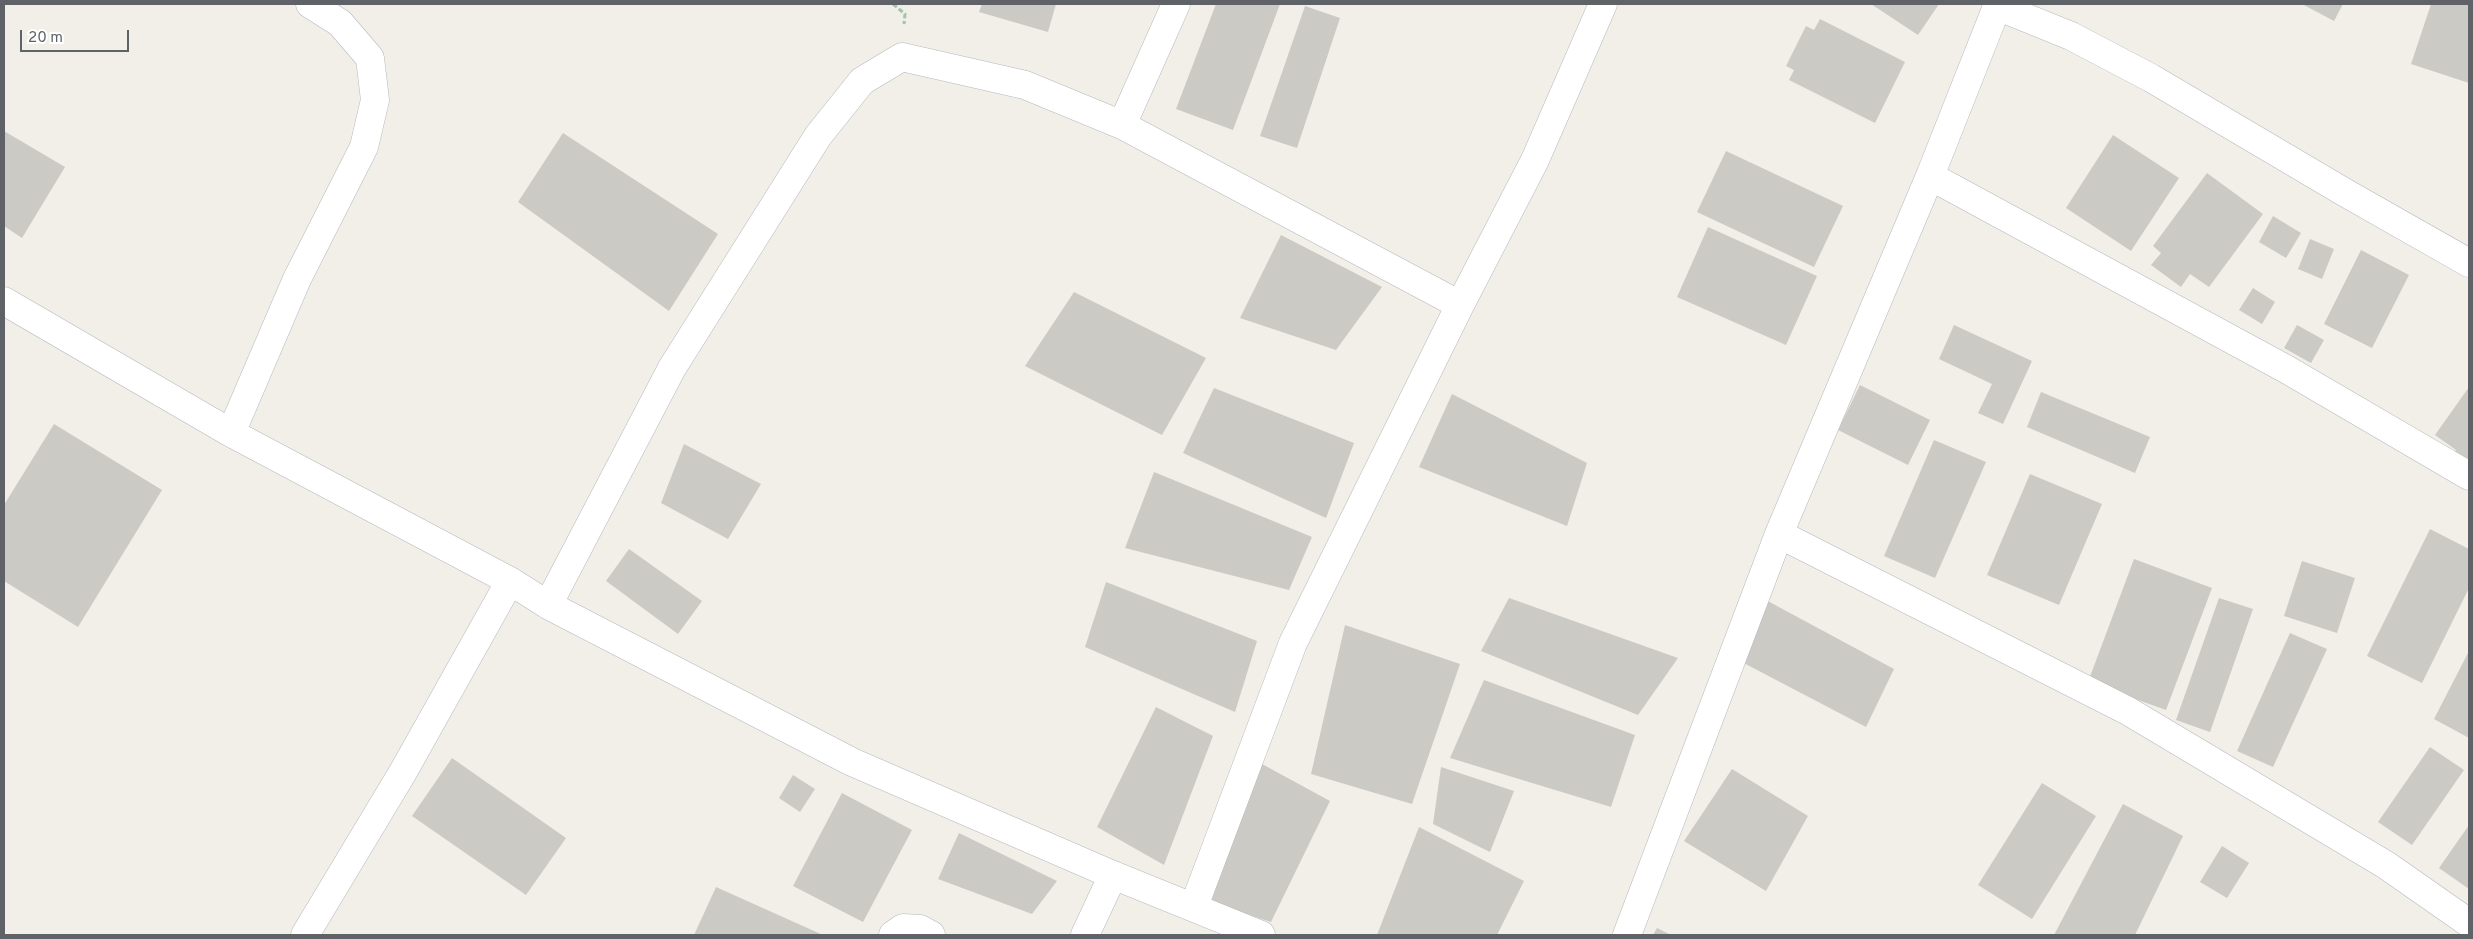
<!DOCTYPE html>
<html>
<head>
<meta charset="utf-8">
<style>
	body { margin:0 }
	#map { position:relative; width:2473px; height:939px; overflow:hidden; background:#f1efe8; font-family:Overpass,sans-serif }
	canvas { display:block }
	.frame { position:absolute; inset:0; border:5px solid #5f6368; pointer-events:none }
	.scale { position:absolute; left:20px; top:30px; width:109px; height:22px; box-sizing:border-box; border:2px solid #5f6368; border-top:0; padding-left:6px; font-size:15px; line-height:18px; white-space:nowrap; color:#5f6368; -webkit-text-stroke:4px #fff; paint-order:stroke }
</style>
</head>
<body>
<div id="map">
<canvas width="2473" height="939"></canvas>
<div class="frame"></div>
<div class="scale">20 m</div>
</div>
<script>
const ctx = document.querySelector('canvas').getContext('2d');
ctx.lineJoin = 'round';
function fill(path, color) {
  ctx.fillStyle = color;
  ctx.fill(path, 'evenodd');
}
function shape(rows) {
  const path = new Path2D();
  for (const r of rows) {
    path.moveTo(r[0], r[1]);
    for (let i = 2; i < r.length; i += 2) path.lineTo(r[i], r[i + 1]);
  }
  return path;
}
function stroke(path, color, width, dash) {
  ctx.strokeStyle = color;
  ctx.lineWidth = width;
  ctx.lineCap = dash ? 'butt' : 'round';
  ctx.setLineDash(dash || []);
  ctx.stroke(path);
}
const building = shape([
	[982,4,1056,4,1048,32,979,12],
	[1216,4,1280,4,1233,130,1176,109],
	[1871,4,1939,4,1918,35],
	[2302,4,2343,4,2334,21],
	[2431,4,2469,4,2469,83,2411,64],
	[1305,6,1340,18,1297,148,1260,136],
	[1820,19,1905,62,1875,123,1789,80,1794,70,1786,66,1806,26,1814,30],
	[4,131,65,167,22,238,4,226],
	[563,133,718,234,669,311,518,202],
	[2113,135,2179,178,2131,251,2066,208],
	[1726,151,1843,206,1814,267,1697,212],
	[2207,173,2263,214,2209,287,2190,274,2181,287,2151,265,2161,253,2153,246],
	[2273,216,2301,233,2286,258,2259,242],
	[1708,227,1817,276,1786,345,1677,297],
	[1281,235,1382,287,1336,350,1240,318],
	[2310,239,2334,249,2322,279,2298,269],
	[2361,250,2409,275,2372,348,2324,324],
	[2253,288,2275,302,2262,324,2239,310],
	[1074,292,1206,358,1162,435,1025,366],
	[1954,325,2032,361,2003,424,1978,413,1992,384,1939,359],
	[2297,325,2324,340,2311,363,2284,348],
	[1860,385,1930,420,1908,465,1838,430],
	[2469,387,2469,470,2451,457,2456,450,2435,435],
	[1214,388,1354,443,1326,518,1183,453],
	[2041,392,2150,437,2135,473,2027,427],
	[1452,394,1587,463,1567,526,1419,467],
	[54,424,162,490,78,627,4,581,4,505],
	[1934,440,1986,462,1935,578,1884,556],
	[684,444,761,484,728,539,661,503],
	[1154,472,1312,537,1289,590,1125,548],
	[2030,474,2102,504,2059,605,1987,575],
	[2430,529,2469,549,2469,588,2422,683,2367,656],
	[629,549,702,601,678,634,606,581],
	[2134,559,2212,588,2166,710,2088,682],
	[2302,561,2355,578,2337,633,2284,616],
	[1106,582,1257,641,1235,712,1085,647],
	[1509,598,1678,658,1638,715,1481,651],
	[2219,598,2253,609,2210,732,2176,720],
	[1764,599,1894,669,1866,727,1736,659],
	[1345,625,1460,664,1412,804,1311,774],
	[2290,633,2327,649,2273,767,2237,751],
	[2469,651,2469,738,2434,719],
	[1484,680,1635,735,1611,807,1450,758],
	[1156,707,1213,736,1164,865,1097,827],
	[2430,747,2464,770,2412,845,2378,822],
	[452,758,566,838,526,895,412,816],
	[1262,764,1330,801,1271,922,1202,900],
	[1441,767,1514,791,1490,852,1433,824],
	[1732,769,1808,816,1766,891,1684,841],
	[793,775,815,789,800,812,779,798],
	[2042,783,2096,816,2032,919,1978,885],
	[842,793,912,830,863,922,793,886],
	[2123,804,2183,836,2135,935,2054,935],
	[2469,825,2469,889,2439,868],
	[1419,827,1524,881,1497,935,1377,935],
	[959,833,1057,881,1032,914,938,879],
	[2222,846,2249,863,2227,898,2200,882],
	[716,887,823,935,694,935],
	[1657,928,1671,935,1653,935]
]);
const path = shape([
	[893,4,905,14,904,24]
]);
const minor = shape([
	[1997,6,2071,36,2151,78,2344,192,2469,263],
	[1122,125,1176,4],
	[1930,176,2286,369,2469,476],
	[4,301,231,433,510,581,548,605,852,762,1113,875,1261,935],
	[1460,305,1535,160,1603,4],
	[231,433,297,279,364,147,375,100,370,58,340,23,310,4],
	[1779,534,2128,711,2386,865,2469,923],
	[548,605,672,368,818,136,862,81,902,57,1025,85,1122,125,1460,305,1293,643,1194,906],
	[305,935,403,772,510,581],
	[893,935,903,928,920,929,931,935],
	[1085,935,1113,875],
	[1627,935,1779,534,1930,176,1998,4]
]);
fill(building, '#cccac5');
stroke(minor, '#b5b8bc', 29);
stroke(path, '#9cc7a9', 3, [5, 2.5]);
stroke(minor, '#fff', 28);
</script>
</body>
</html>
